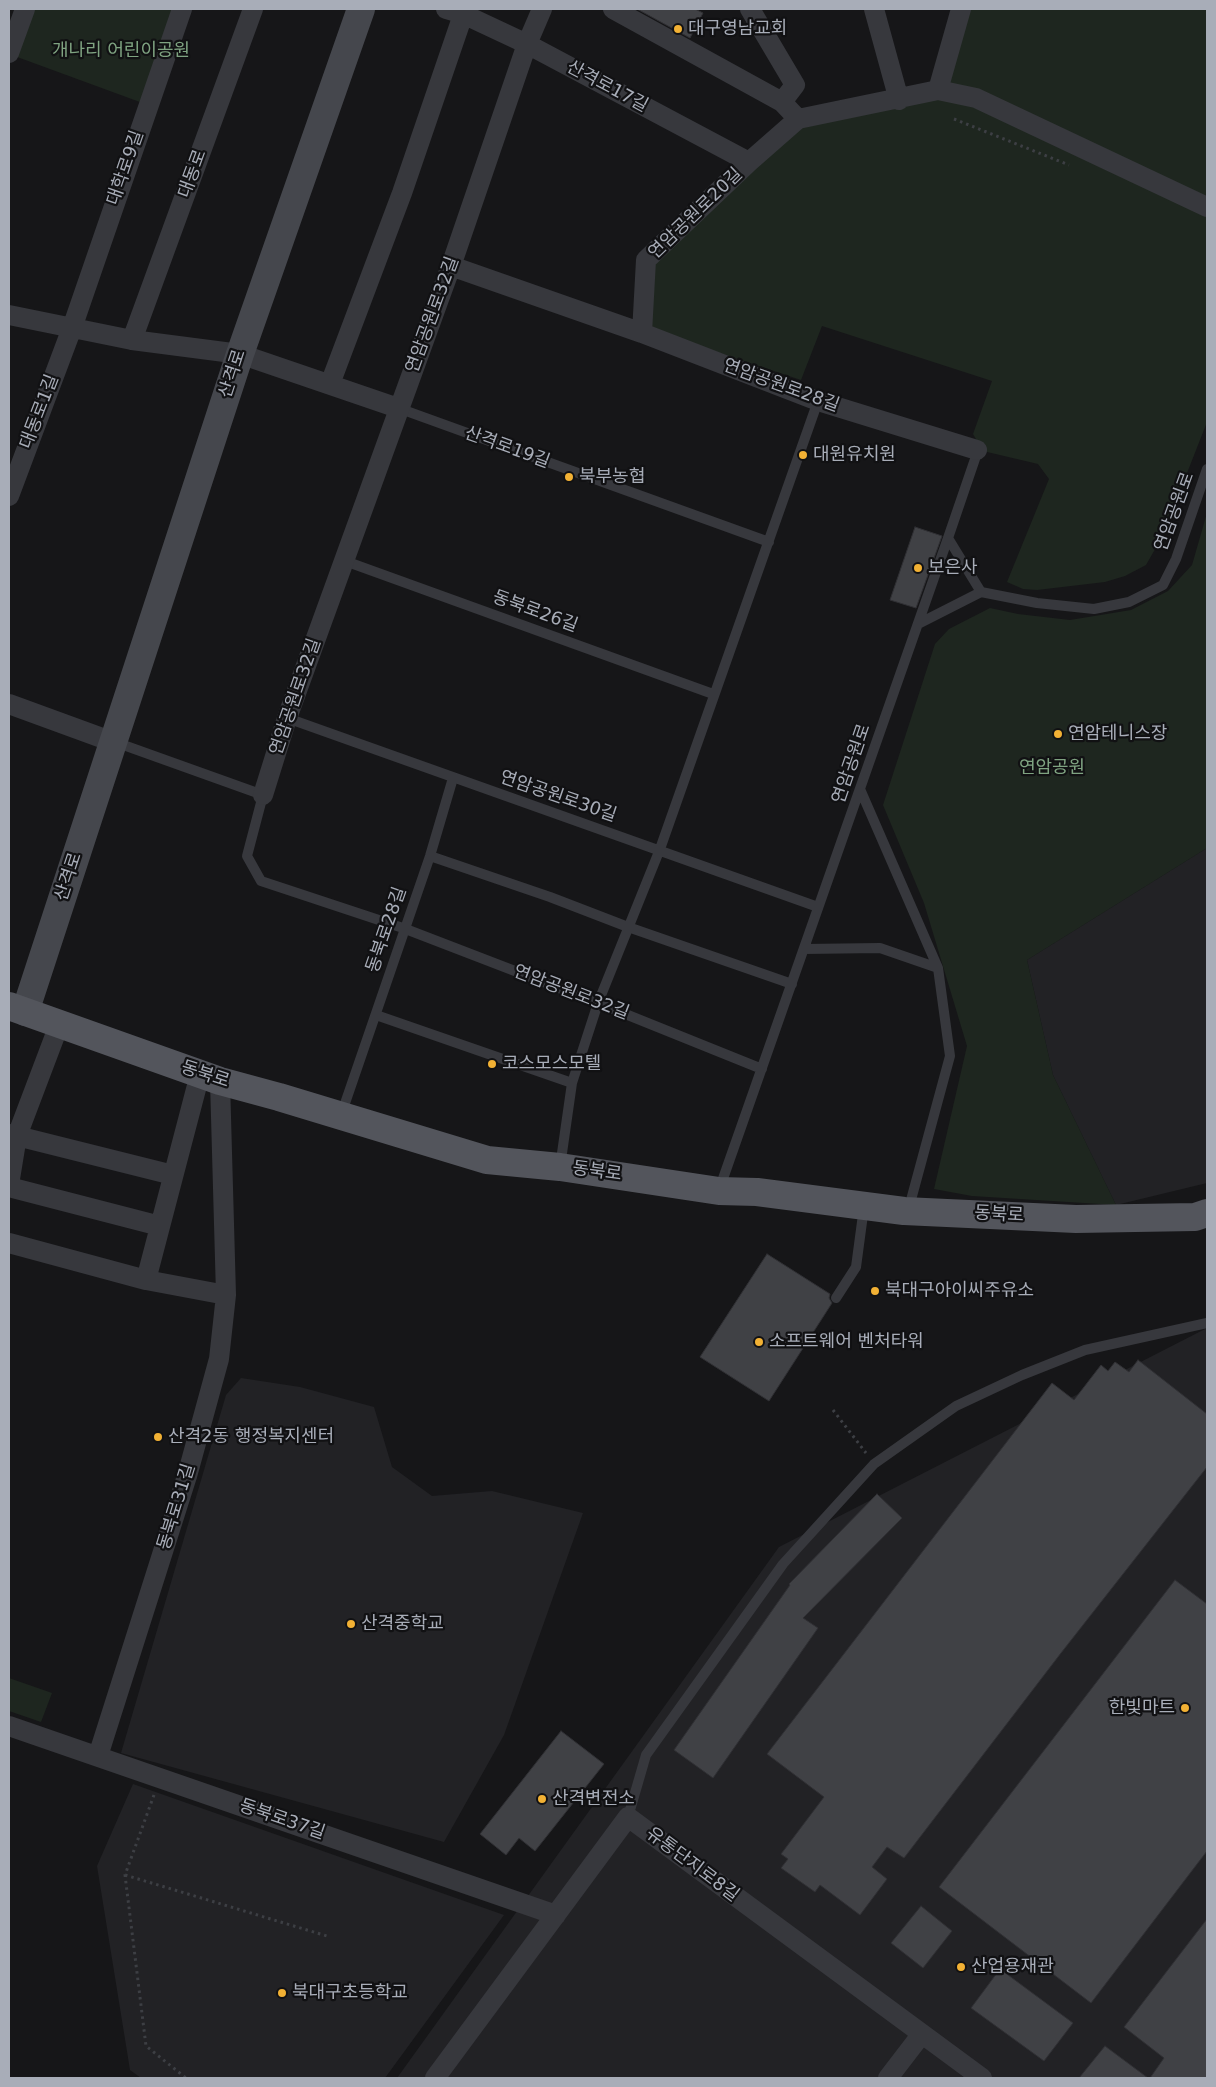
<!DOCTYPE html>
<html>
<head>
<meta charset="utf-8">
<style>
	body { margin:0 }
	#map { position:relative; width:1216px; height:2087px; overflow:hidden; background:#161618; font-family:"DejaVu Sans",sans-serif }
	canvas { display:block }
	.frame { position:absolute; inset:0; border:10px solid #a8adb8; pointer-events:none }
</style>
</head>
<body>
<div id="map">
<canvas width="1216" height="2087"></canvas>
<div class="frame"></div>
</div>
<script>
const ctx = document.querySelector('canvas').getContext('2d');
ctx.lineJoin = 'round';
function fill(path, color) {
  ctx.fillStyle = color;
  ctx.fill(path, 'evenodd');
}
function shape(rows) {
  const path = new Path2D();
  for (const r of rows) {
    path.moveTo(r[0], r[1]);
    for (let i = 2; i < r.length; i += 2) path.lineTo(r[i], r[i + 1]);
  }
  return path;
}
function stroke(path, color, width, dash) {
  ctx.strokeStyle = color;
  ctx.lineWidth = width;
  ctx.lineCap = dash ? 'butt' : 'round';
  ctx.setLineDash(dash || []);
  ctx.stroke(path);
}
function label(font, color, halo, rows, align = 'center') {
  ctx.font = font + ' "DejaVu Sans","Noto Sans KR",sans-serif';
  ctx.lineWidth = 4.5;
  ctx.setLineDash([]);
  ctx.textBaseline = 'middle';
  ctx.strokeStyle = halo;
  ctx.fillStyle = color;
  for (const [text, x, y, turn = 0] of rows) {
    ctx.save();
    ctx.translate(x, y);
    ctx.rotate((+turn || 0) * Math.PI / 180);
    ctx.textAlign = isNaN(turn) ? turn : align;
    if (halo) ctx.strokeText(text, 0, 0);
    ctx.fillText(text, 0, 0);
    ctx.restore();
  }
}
const built = shape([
	[1207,848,1207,1183,1116,1205,1053,1075,1027,960],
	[1207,1328,1207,2078,397,2078,779,1547],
	[241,1378,300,1387,374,1407,392,1467,432,1496,492,1491,583,1513,504,1735,444,1842,121,1753,226,1395],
	[133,1784,504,1915,385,2078,141,2078,130,2070,97,1866]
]);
const green = shape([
	[25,9,182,9,148,105,9,54],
	[968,9,1207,9,1207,422,1162,537,1146,565,1125,576,1105,582,1037,590,1023,589,1007,582,1049,479,1038,464,983,451,973,434,992,381,822,326,801,380,648,329,653,262,801,125,937,98],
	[1207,513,1207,848,1027,960,1053,1075,1116,1205,972,1196,934,1189,967,1046,924,903,883,805,935,644,949,629,990,608,1018,614,1070,620,1131,610,1168,591,1192,565],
	[9,1678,52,1693,41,1722,9,1711]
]);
const building = shape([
	[637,9,695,9,703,13,690,38,637,9],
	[915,527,942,536,916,608,890,600,915,527],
	[767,1254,830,1294,829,1298,832,1303,769,1401,700,1357,767,1254],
	[1138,1360,1207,1414,1207,1467,1061,1653,904,1858,887,1847,872,1867,887,1879,860,1915,820,1885,815,1892,781,1868,788,1859,781,1854,824,1797,767,1754,1052,1383,1074,1400,1101,1365,1108,1371,1115,1362,1129,1372,1138,1360],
	[877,1494,902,1518,803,1618,818,1628,713,1778,674,1750,790,1585,789,1584,877,1494],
	[1175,1580,1207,1604,1207,1851,1091,2003,939,1887,1175,1580],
	[561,1731,604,1764,535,1851,519,1838,506,1855,480,1834,561,1731],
	[921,1906,952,1931,923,1968,891,1943,921,1906],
	[1207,1919,1207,2078,1150,2078,1164,2058,1124,2027,1207,1919],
	[1000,1969,1073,2023,1044,2061,971,2008,1000,1969],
	[1105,2046,1148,2078,1079,2078,1105,2046]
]);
const path = shape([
	[954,119,1069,165],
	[833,1410,866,1453],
	[154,1795,125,1875,146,2046,186,2078],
	[125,1875,327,1936]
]);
const lane = shape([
	[398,408,769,542],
	[345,561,713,694],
	[981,592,1037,603,1094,609,1129,602,1163,585,1176,559,1207,469],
	[918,624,981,592,948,538],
	[287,718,818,907],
	[115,742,263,795,247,856,261,881,403,928,598,1003,762,1069],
	[860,789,938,968,950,1056,908,1211],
	[430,856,550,897,628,927,792,984],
	[804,949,880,948,938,968],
	[376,1015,572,1083],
	[341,1115,430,856,453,778],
	[560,1167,572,1083,598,1003,660,849,818,401],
	[719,1190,948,538,975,459,977,450],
	[836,1298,856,1267,864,1207],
	[628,1817,646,1755,783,1564,874,1464,956,1406,1022,1375,1085,1350,1207,1323]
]);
const street = shape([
	[446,9,463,14,527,44,749,162],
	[613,9,782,102,798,119],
	[750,9,795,85,782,102],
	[874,9,899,100],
	[9,53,25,9],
	[938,90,976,98,1207,207],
	[451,266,642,333,818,401,977,450],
	[9,315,132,340,240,354,398,408],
	[642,333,646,260,749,162,798,119,938,90,961,9],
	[132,340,253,9],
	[330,384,402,193,465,9],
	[9,496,72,328,182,9],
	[9,704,113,742],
	[263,795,287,718,451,266,527,44,542,9],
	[9,1134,173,1175],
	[9,1185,17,1136,59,1025],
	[9,1187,160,1226],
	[9,1243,146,1280,226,1295],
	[146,1280,200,1074],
	[9,1726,556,1915],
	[98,1756,187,1476,219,1359,226,1295,220,1081],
	[435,2078,628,1817,982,2078],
	[888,2078,921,2035]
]);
const secondary = shape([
	[25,1012,240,354,361,9]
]);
const primary = shape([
	[9,1006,220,1081,279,1097,487,1160,560,1167,719,1191,757,1192,904,1211,1076,1219,1195,1217,1207,1213]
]);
const markers = [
	[678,29,5,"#f2b134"],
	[803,455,5,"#f2b134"],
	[569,477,5,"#f2b134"],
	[918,568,5,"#f2b134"],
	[1058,734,5,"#f2b134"],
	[492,1064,5,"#f2b134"],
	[875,1291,5,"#f2b134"],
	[759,1342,5,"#f2b134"],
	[158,1437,5,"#f2b134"],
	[351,1624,5,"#f2b134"],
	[1185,1708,5,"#f2b134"],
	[542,1799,5,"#f2b134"],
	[961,1967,5,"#f2b134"],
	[282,1993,5,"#f2b134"]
];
const poiNames = [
	["대구영남교회",688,29],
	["대원유치원",813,455],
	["북부농협",579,477],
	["보은사",928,568],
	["연암테니스장",1068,734],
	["코스모스모텔",502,1064],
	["북대구아이씨주유소",885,1291],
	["소프트웨어 벤처타워",769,1342],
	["산격2동 행정복지센터",168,1437],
	["산격중학교",361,1624],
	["한빛마트",1175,1708,"right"],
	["산격변전소",552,1799],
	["산업용재관",971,1967],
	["북대구초등학교",292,1993]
];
const parkNames = [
	["개나리 어린이공원",121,51],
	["연암공원",1052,768]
];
const streetNames = [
	["산격로17길",607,87,28],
	["대학로9길",126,168,-71],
	["대동로",193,174,-70],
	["연암공원로20길",696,214,-44],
	["연암공원로32길",433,315,-70],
	["산격로",233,374,-72],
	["연암공원로28길",781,386,20],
	["대동로1길",40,412,-69],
	["산격로19길",507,448,20],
	["연암공원로",1175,512,-70],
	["동북로26길",535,612,20],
	["연암공원로32길",296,697,-71],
	["연암공원로",852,764,-71],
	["연암공원로30길",558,797,19],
	["산격로",69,877,-72],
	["동북로28길",387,930,-71],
	["연암공원로32길",571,993,21],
	["동북로",205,1075,18],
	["동북로",597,1172,8],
	["동북로",999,1215,3],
	["동북로31길",177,1507,-73],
	["동북로37길",282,1820,19],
	["유통단지로8길",692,1865,37]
];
fill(built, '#222225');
fill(green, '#1e261f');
fill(building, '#404145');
stroke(building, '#303034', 1);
stroke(path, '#3d3f44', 3, [2.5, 4]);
stroke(lane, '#37383d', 10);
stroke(street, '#37383d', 20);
stroke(secondary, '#45474d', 28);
stroke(primary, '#53555c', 28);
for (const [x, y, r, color] of markers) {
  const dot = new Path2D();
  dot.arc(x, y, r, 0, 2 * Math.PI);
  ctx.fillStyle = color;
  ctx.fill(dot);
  stroke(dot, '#111113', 2);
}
label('18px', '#a8adb8', '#111113', poiNames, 'left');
label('18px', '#7fa381', '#111113', parkNames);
label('18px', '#a8adb8', '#111113', streetNames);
</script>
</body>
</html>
